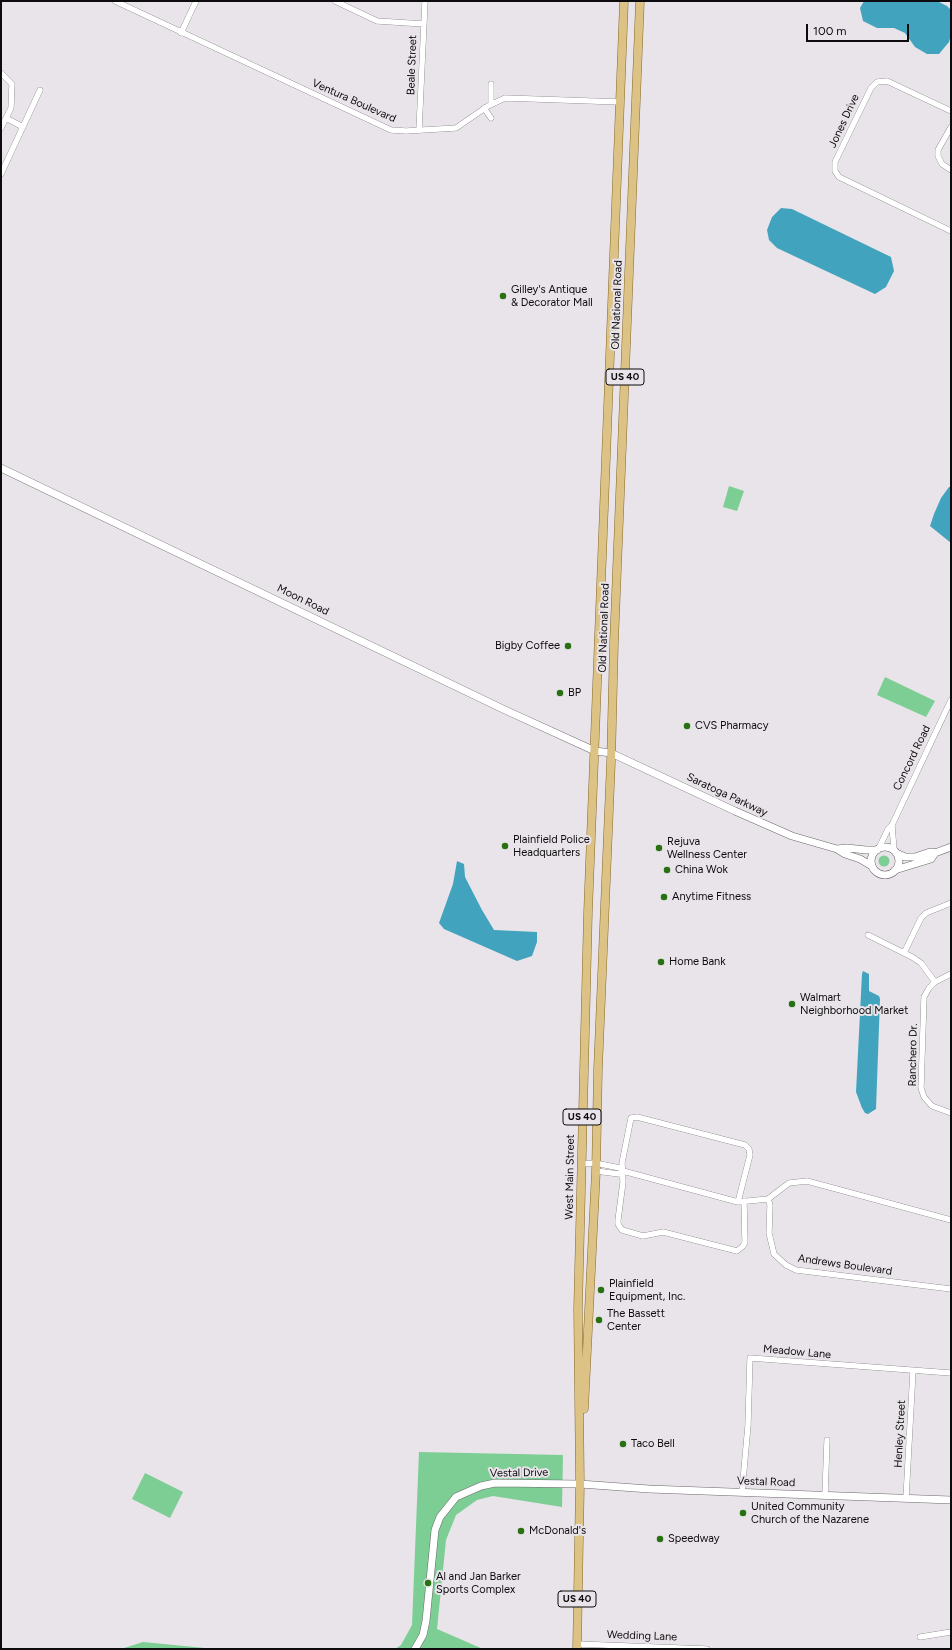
<!DOCTYPE html>
<html>
<head>
<meta charset="utf-8">
<style>
	body { margin:0 }
	#map { position:relative; width:952px; height:1650px; overflow:hidden; background:#e8e4e9; font-family:Figtree,sans-serif }
	canvas { display:block }
	.frame { position:absolute; inset:0; border:2px solid #0d0b0d; pointer-events:none }
	.scale { position:absolute; left:806px; top:24px; width:103px; height:18px; box-sizing:border-box; border:2px solid #0d0b0d; border-top:0; padding-left:5px; font-size:12px; line-height:14px; white-space:nowrap; color:#0d0b0d; -webkit-text-stroke:3px #e8e4e9; paint-order:stroke }
</style>
</head>
<body>
<div id="map">
<canvas width="952" height="1650"></canvas>
<div class="frame"></div>
<div class="scale">100 m</div>
</div>
<script>
const ctx = document.querySelector('canvas').getContext('2d');
ctx.lineJoin = 'round';
function fill(path, color) {
  ctx.fillStyle = color;
  ctx.fill(path, 'evenodd');
}
function shape(rows) {
  const path = new Path2D();
  for (const r of rows) {
    if (r.length === 3) {
      path.moveTo(r[0] + r[2], r[1]);
      path.arc(r[0], r[1], r[2], 0, 2 * Math.PI);
      continue;
    }
    path.moveTo(r[0], r[1]);
    for (let i = 2; i < r.length; i += 2) path.lineTo(r[i], r[i + 1]);
  }
  return path;
}
function stroke(path, color, width, dash) {
  ctx.strokeStyle = color;
  ctx.lineWidth = width;
  ctx.lineCap = dash ? 'butt' : 'round';
  ctx.setLineDash(dash || []);
  ctx.stroke(path);
}
function label(font, color, halo, rows, align = 'center') {
  ctx.font = font + ' Figtree,sans-serif';
  ctx.lineWidth = 4;
  ctx.setLineDash([]);
  ctx.textBaseline = 'middle';
  ctx.strokeStyle = halo;
  ctx.fillStyle = color;
  for (const [text, x, y, turn = 0] of rows) {
    ctx.save();
    ctx.translate(x, y);
    ctx.rotate((+turn || 0) * Math.PI / 180);
    ctx.textAlign = isNaN(turn) ? turn : align;
    if (halo) ctx.strokeText(text, 0, 0);
    ctx.fillText(text, 0, 0);
    ctx.restore();
  }
}
const green = shape([
	[729,486,744,491,737,511,723,507],
	[885,677,935,701,926,717,877,695],
	[884,861,5.5],
	[419,1452,563,1455,562,1507,493,1496,477,1500,456,1515,446,1540,437,1629,483,1649,395,1649,401,1645,412,1625],
	[145,1473,183,1492,170,1518,132,1499],
	[143,1642,215,1649,121,1649]
]);
const water = shape([
	[864,1,937,1,947,6,951,10,951,35,949,42,939,54,927,54,915,47,905,33,894,28,877,28,863,21,860,8],
	[781,208,792,209,891,257,894,271,886,287,875,294,777,248,769,240,767,230,772,217],
	[949,487,951,487,951,543,930,526,934,514,941,498],
	[457,861,464,864,465,877,482,910,494,930,537,932,537,942,532,956,517,961,444,929,439,923,453,884],
	[863,971,869,974,869,991,879,996,880,999,876,1109,868,1114,865,1113,862,1108,856,1092,862,974]
]);
const street = shape([
	[115,1,391,130,406,131,456,128,488,106,505,98,620,102],
	[335,1,377,21,424,24],
	[181,33,196,1],
	[1,73,12,84,11,108,1,128],
	[491,84,491,104],
	[484,108,491,118],
	[951,111,887,81,877,82,871,88,835,162,835,171,839,177,951,231],
	[6,118,23,127],
	[951,127,938,150,938,156,942,164,951,170],
	[419,130,425,1],
	[1,174,40,90],
	[892,825,894,850],
	[879,848,888,829,892,825,951,700],
	[868,935,912,957,921,963,935,982],
	[904,953,921,918,926,913,951,903],
	[951,974,935,982,929,988,924,997,921,1088,924,1097,932,1106,951,1113],
	[581,1164,595,1163,620,1168,623,1171,738,1202,768,1199,789,1183,807,1181,951,1220],
	[596,1171,619,1174,623,1171],
	[768,1199,770,1205,769,1233,774,1254,786,1265,796,1270,951,1289],
	[738,1202,750,1155,749,1149,745,1145,637,1117,631,1118,622,1163,623,1182,618,1220,618,1224,622,1230,643,1236,663,1232,737,1251,743,1246,745,1242,744,1201],
	[742,1492,748,1425,750,1358,951,1373],
	[825,1495,827,1440],
	[906,1498,913,1371],
	[920,1637,951,1632],
	[577,1644,707,1649]
]);
const secondary = shape([
	[1,468,505,710,595,751,611,753,735,811,792,836,837,849,845,854,860,859,872,866],
	[885,861,14],
	[837,849,847,848,866,850,877,850],
	[896,853,905,857,915,857,930,852,935,853,951,847],
	[895,870,931,859,935,853],
	[415,1649,423,1635,426,1621,435,1530,440,1517,456,1497,481,1486,495,1483,580,1484,649,1489,951,1500]
]);
const primary = shape([
	[584,1409,596,1171,598,1069,611,762,614,643,640,1],
	[577,1649,580,1484,578,1309,588,912,624,1]
]);
const markers = [
	[503,296,4,"#287113"],
	[568,646,4,"#287113"],
	[560,693,4,"#287113"],
	[687,726,4,"#287113"],
	[505,846,4,"#287113"],
	[659,848,4,"#287113"],
	[667,870,4,"#287113"],
	[664,897,4,"#287113"],
	[661,962,4,"#287113"],
	[792,1004,4,"#287113"],
	[601,1290,4,"#287113"],
	[599,1320,4,"#287113"],
	[623,1444,4,"#287113"],
	[743,1513,4,"#287113"],
	[521,1531,4,"#287113"],
	[660,1539,4,"#287113"],
	[428,1583,4,"#287113"]
];
const shields = [
	[625,377,38],
	[582,1117,38],
	[577,1599,38]
];
const shieldNames = [
	["US 40",625,377],
	["US 40",582,1117],
	["US 40",577,1599]
];
const streetNames = [
	["Beale Street",412,65,-88],
	["Ventura Boulevard",354,101,24],
	["Jones Drive",844,121,-65],
	["Old National Road",617,305,-88],
	["Moon Road",303,600,26],
	["Old National Road",604,628,-88],
	["Concord Road",912,758,-64],
	["Saratoga Parkway",727,795,25],
	["Ranchero Dr.",913,1055,-89],
	["West Main Street",570,1177,-89],
	["Andrews Boulevard",845,1265,8],
	["Meadow Lane",797,1352,5],
	["Henley Street",900,1434,-87],
	["Vestal Drive",519,1473,-1],
	["Vestal Road",766,1482,2],
	["Wedding Lane",642,1636,2]
];
const poiNames = [
	["Gilley's Antique",511,290],
	["& Decorator Mall",511,303],
	["Bigby Coffee",560,646,"right"],
	["BP",568,693],
	["CVS Pharmacy",695,726],
	["Plainfield Police",513,840],
	["Headquarters",513,853],
	["Rejuva",667,842],
	["Wellness Center",667,855],
	["China Wok",675,870],
	["Anytime Fitness",672,897],
	["Home Bank",669,962],
	["Walmart",800,998],
	["Neighborhood Market",800,1011],
	["Plainfield",609,1284],
	["Equipment, Inc.",609,1297],
	["The Bassett",607,1314],
	["Center",607,1327],
	["Taco Bell",631,1444],
	["United Community",751,1507],
	["Church of the Nazarene",751,1520],
	["McDonald's",529,1531],
	["Speedway",668,1539],
	["Al and Jan Barker",436,1577],
	["Sports Complex",436,1590]
];
fill(green, '#7dce94');
fill(water, '#42a3be');
stroke(street, '#6c686c', 6);
stroke(secondary, '#6c686c', 8);
stroke(primary, '#866827', 9);
stroke(street, '#fff', 5.5);
stroke(secondary, '#fff', 7);
stroke(primary, '#ddc286', 8);
for (const [x, y, r, color] of markers) {
  const dot = new Path2D();
  dot.arc(x, y, r, 0, 2 * Math.PI);
  ctx.fillStyle = color;
  ctx.fill(dot);
  stroke(dot, '#e8e4e9', 1.5);
}
for (const [x, y, w] of shields) {
  const box = new Path2D();
  box.roundRect(x - w / 2, y - 8, w, 16, 3);
  ctx.fillStyle = '#e8e4e9';
  ctx.fill(box);
  stroke(box, '#0d0b0d', 1);
}
label('bold 10px', '#0d0b0d', null, shieldNames);
label('11px', '#0d0b0d', '#e8e4e9', streetNames);
label('11px', '#0d0b0d', '#e8e4e9', poiNames, 'left');
</script>
</body>
</html>
